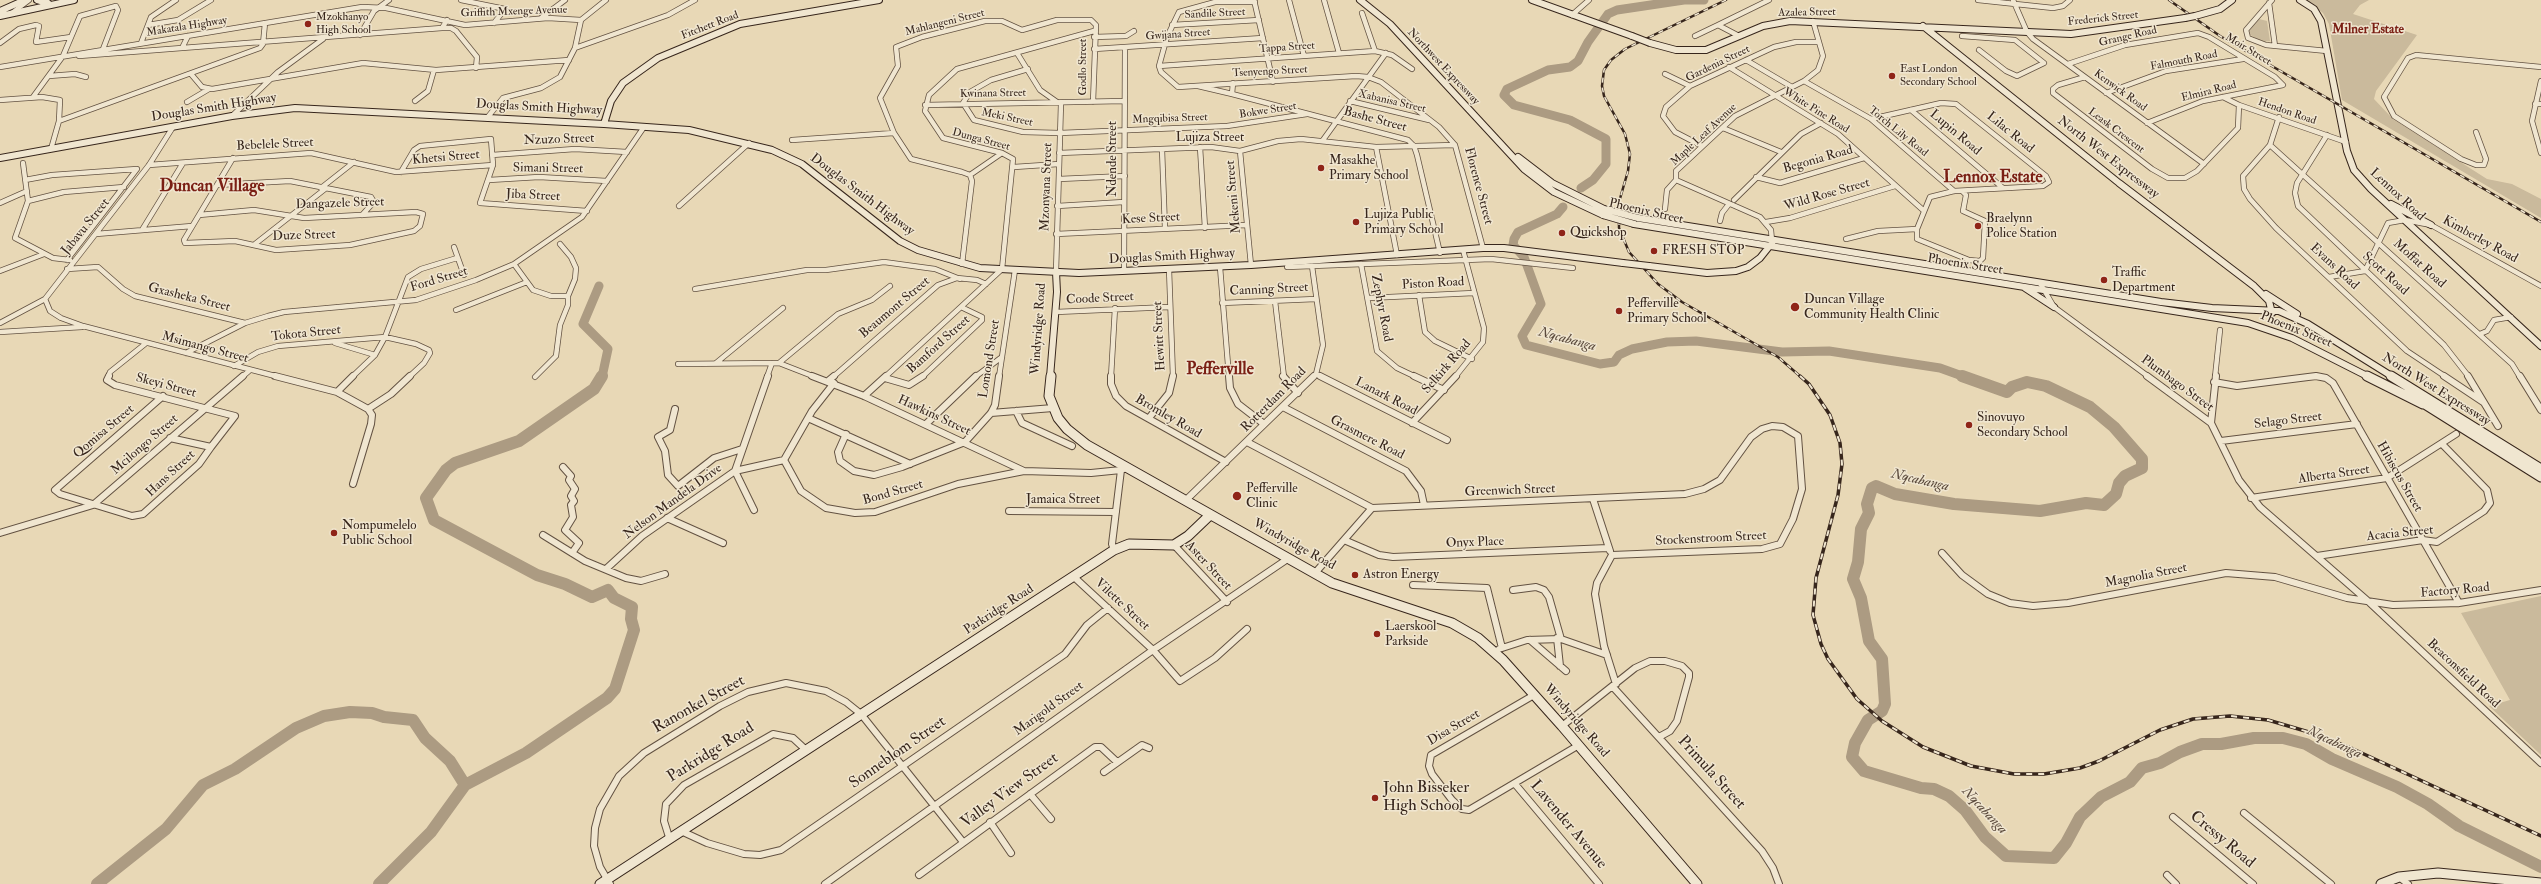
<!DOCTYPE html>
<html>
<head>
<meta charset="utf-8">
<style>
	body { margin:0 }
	canvas { display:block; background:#e8d8b6 }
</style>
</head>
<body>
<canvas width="2541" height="884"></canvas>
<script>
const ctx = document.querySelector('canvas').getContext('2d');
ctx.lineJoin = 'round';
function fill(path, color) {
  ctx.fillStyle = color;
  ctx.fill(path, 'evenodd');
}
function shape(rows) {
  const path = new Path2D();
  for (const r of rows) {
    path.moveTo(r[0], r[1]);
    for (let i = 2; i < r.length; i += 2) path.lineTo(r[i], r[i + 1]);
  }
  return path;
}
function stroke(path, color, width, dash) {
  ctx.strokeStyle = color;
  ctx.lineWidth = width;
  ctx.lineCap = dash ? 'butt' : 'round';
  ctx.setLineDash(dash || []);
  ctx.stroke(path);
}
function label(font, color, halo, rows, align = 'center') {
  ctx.font = font + ' "IM FELL Double Pica",serif';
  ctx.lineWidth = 3;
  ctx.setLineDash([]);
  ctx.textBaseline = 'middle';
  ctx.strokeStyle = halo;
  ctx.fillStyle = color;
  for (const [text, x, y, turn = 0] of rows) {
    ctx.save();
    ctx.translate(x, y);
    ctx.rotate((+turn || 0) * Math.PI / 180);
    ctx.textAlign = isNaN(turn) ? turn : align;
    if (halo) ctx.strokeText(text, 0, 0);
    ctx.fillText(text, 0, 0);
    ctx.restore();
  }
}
const green = shape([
	[2306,0,2369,0,2360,5,2353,14,2417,35,2376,91,2374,99,2393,119,2487,179,2512,184,2541,199,2541,218,2342,100,2329,24,2323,13],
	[2259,19,2267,21,2270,41,2262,42,2249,34,2248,32],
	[2541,596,2541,755,2489,706,2510,700,2461,613]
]);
const riverFar1 = shape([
	[1581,188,1593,180,1606,164,1606,139,1570,120,1514,105,1504,95,1507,89,1548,70,1570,67,1578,61,1588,42,1608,14,1617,10,1684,0,1704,0],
	[1563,207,1557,214,1518,232,1514,239,1513,245,1524,257,1541,304,1522,336,1526,345,1600,364,1614,362,1619,355,1632,349,1667,342,1696,341,1782,352,1829,351,1940,368,1965,377],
	[599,286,583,324,608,349,602,377]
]);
const river = shape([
	[1962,376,2007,392,2012,387,2027,382,2046,386,2090,407,2114,427,2142,459,2142,468,2125,476,2119,483,2116,494,2104,505,2086,503,2040,511,1954,504,1895,494,1876,486,1872,488,1867,504,1869,513,1861,529,1858,562,1853,579,1861,598,1869,641,1882,659,1885,704,1882,711,1868,720,1855,743,1852,757,1864,771,1921,788,1934,789,1949,796,1965,810,1985,837,2006,856,2054,858,2066,843,2080,817,2101,797,2130,782,2142,768,2160,763,2180,752,2202,744,2221,744,2254,738,2283,738,2306,744,2332,759,2397,787,2428,804,2459,826,2541,867],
	[97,884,166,829,203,785,235,769,296,728,324,716,350,712,372,713,384,717,413,720,425,738,450,761,465,785],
	[379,884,431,832,465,785,526,753,607,698,615,689,634,630,631,619,632,607,614,598,608,590,592,597,565,584,537,575,434,520,426,498,446,470,455,463,519,441,594,389,602,376]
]);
const streetFar1 = shape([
	[461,0,505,9,494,23],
	[1254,0,1273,82],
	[1289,0,1304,56],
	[1324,0,1339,53],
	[1978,0,2053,8,2063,6,2070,0],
	[2013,0,2027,32,2033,39,2204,164],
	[2272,0,2246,30,2248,38,2266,45,2327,51],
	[1255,2,1215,2,1179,12,1167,37,1159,66,1161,72,1178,87,1356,76,1368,77,1381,82,1439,127,1455,145,1483,248],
	[2269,3,2275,46],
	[12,13,29,0],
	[1362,13,1375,51],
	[1572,15,1589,0],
	[541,18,565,0],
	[148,25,178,20,211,0],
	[1172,25,1259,20],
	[442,28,451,28,456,31,477,57,476,68],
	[360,35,374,11,389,0],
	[188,36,182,48,442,28,447,20],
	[1695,36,1718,25],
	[1739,36,1718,25,1769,0],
	[1962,36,2015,40,2044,63,2017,76,2006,71,1979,50],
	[1094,37,1126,36,1134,31],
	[0,43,19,29,36,25,39,26,36,42,71,37],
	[141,43,151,17,176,0],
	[575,48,668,15,695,0],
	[1094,49,1263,38],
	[1017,53,1040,90,1057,102],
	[79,56,182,48],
	[1746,60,1792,87],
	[2068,64,2125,45,2198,33,2209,37,2275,77,2283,85,2203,101,2147,123],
	[1159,66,1375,51,1392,55,1412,69],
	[0,67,362,7,386,8,465,25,548,18,581,20],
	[1729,67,1838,134,1923,210],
	[1028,69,991,80,970,92,963,103,974,120,1023,132,1060,133,1227,126,1307,114],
	[191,74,202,87,212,89,363,63,436,70,569,60],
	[1665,74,1690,86],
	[49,76,75,74,86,77],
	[2085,77,2058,85,2053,89,2053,93,2152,169,2168,178,2185,178,2197,171,2238,128,2239,105],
	[1804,81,1871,119,1954,191],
	[2541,81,2532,121,2541,153],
	[1233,83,1232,94,1408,140,1414,146,1417,155,1440,253],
	[1198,86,1232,94],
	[2106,93,2166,71,2243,59],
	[33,97,63,56,80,16,116,6,118,10,103,49],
	[2223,97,2239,105,2346,142],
	[0,100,42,97,60,100,59,121,51,149],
	[415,101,428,91,434,70],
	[1350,101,1429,120],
	[187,102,209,89],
	[2535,104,2541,104],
	[925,105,1124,101],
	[1911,110,2003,188],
	[232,116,278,72,323,39],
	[2279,117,2270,145,2243,176,2244,189,2250,199,2276,228,2407,351,2446,377],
	[487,118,503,98,541,88,560,77,575,48,581,20,606,0],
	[1871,119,1941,103,1956,104,2046,176,2049,182,2043,186,1954,191,1930,197,1917,229,1917,239,1969,260,1980,261,1983,258,1985,221,1963,211,1966,195,1962,191],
	[59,121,260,48,263,44,265,23],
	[1723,128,1781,152],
	[2476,132,2486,159,2484,165,2476,165,2461,159,2394,116,2384,97,2408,58,2416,55,2541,67],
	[2327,135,2297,183,2295,193,2298,206,2444,345,2469,377],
	[792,140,894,133],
	[1323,140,1386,53],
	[2270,145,2512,364,2520,377],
	[1702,146,1675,132,1663,116,1666,107,1690,86,1774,47,1796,42,1819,42],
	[1200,147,1205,228],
	[1376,147,1397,255],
	[1162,149,1165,229],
	[1240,151,1251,265],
	[1059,153,1211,147,1240,151,1278,141,1301,139,1376,147,1455,145],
	[492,155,575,149,627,152],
	[23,163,28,201,15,238,53,258,70,260],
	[149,165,311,153,396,172,493,165],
	[1014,167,1059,164],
	[401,172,414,150,420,146,491,139,493,165,480,203,587,211],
	[970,175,1002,153],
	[1756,177,1780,183,1864,158],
	[1059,179,1125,176],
	[25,180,52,175,137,169,67,260],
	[489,180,539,177,607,181],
	[1676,180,1760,217,1771,230,1772,241],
	[217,185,290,181,371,197,374,202,362,215],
	[321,188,354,162],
	[1734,200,1801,134,1821,123],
	[28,201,64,192,124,187],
	[0,203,27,191],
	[679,206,749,143],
	[1057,206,1124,202],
	[1665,209,1667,190,1676,180,1676,171,1735,116,1804,81,1818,70,1823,56,1813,21],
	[254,210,304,218,416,212,423,214,420,226,414,231,350,245,276,250,235,241,185,243,184,240,199,215,254,210],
	[199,215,233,158],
	[1720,221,1722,213,1729,204],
	[1766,222,1790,218,1895,186],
	[142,230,183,163],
	[96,234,192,226],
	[1056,234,1247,225],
	[1846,239,1878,231,1917,229],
	[255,244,325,189],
	[454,247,464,275],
	[514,264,533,290,551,296,568,296,575,279,576,268,571,257,560,244],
	[962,264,972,181,970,175,962,172,911,159,894,133,880,98,898,66,896,47,922,37,985,21,1002,21,1022,30,1057,20,1091,20,1096,25,1093,102],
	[1361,264,1377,351,1397,368,1416,377],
	[1312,266,1323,345,1316,374,1313,377],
	[1220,267,1229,377],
	[1287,267,1491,259,1573,268],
	[67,269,98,267,123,289,135,296,245,323],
	[1169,269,1173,377],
	[0,271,44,254],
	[1124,271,1125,47],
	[1056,272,1061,103],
	[2329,277,2365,271,2388,223,2405,220,2431,225,2541,286],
	[2040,283,2054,307,2149,377],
	[695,289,807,270,826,270,884,262,935,269,960,279],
	[1419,295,1425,332,1435,341,1472,359],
	[1368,298,1474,293],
	[45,299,50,311,61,318,83,326,279,377],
	[1275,301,1284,377],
	[1222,303,1316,299],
	[456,310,527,282],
	[1056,312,1169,307],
	[0,323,45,299,149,165,173,127],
	[0,332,82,327],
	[2480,334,2487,331,2494,320,2511,317],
	[335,343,375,355],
	[186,353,245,323,268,316,284,312,416,300,476,280,514,264,582,217,644,127],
	[716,363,783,308],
	[779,363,838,314,872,300,890,286],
	[678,364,779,363,815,377],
	[234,366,258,352,278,346,385,337,416,344,429,350,430,353,424,363,409,377],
	[1316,374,1322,377],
	[108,377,110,372,145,344],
	[242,377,249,371],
	[352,377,375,355,385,337,408,277,421,269,457,258],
	[535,377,556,356,560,325,568,305,568,296],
	[767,377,772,363],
	[833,377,938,285,957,278,977,280,986,284],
	[885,377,1002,269,1013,159,1002,153,943,138,925,111,929,95,957,69,1094,31],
	[922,377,982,320,982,317,961,307],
	[975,377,1002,357],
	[999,377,1015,270],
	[1111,377,1115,308],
	[1455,377,1483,342,1484,328,1463,250],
	[2215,377,2220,330],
	[2308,377,2321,377]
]);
const street = shape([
	[109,376,107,380,115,385,235,416,211,447],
	[275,376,337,392,368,409,372,415,371,424,353,484],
	[812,376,864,396,1024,471],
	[1111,376,1111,384,1116,396,1126,406,1226,462],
	[1229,376,1230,388,1238,404,1264,424],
	[1283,376,1298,393],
	[1320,376,1447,440],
	[1414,376,1444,390],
	[2147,376,2211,423,2239,480,2260,507,2369,602,2541,763],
	[2444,376,2483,402],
	[2468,376,2498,426],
	[2520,376,2541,410],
	[885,378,909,385,923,376],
	[828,381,834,376],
	[2214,382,2237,386,2316,376,2326,378,2333,383,2459,603],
	[834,383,812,411,784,460,801,491,826,508,855,513,875,512,958,484,1024,471,1091,473,1121,470],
	[337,392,353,376],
	[163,396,55,490,60,494,132,516,143,514,199,464,211,447,170,438],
	[864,396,886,376],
	[1283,407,1406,471,1421,491,1424,505],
	[368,409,391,394,410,376],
	[675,409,670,430,658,437,665,451,668,475,678,486,714,458,742,449],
	[1016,411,1022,423,1072,446],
	[991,413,1053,408],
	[808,418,910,464],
	[1149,418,1169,393,1173,376],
	[1412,423,1456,376],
	[2211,423,2216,376],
	[926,424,976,376],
	[846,434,838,452,840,461,854,471,874,475,902,467,965,442,991,413,995,405,999,376],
	[2221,441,2357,424],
	[1247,442,1372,508,1685,494,1704,489,1720,480,1751,437,1762,429,1772,426,1783,427,1798,436,1802,489,1793,519,1780,544,1762,549,1612,555],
	[563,467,571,476,569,480,575,489,571,496,574,501,571,505,573,517,565,530,579,543,572,553],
	[2251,498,2387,478,2456,434],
	[1593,499,1610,551],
	[1185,501,1314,376],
	[754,510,735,471,768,376],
	[1009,511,1116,512],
	[667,518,723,543],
	[0,533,93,505,243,376],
	[543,535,585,561,626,578,641,581,665,574],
	[1344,540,1379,555,1393,557,1608,548],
	[1174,545,1227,602],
	[1114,550,1112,544,1121,470,1124,469],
	[1942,553,1962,575,1988,594,2010,603,2033,606,2068,603,2226,573,2275,577,2347,598,2393,605,2459,603,2541,590],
	[1612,555,1597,583,1595,594,1604,646,1616,684],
	[2317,556,2423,540,2437,542,2484,511,2490,503,2487,490,2442,444],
	[606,569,642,536,735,471,784,460],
	[1315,573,1372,508],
	[1074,577,1153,650,1180,681,1215,658,1247,629],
	[1413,585,1487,588,1502,648],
	[1513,590,1536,587,1544,590,1549,597,1561,639],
	[1557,638,1560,666],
	[1530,640,1566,671],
	[1499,649,1527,640,1561,639,1607,655],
	[1613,687,1762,851,1773,868,1779,884],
	[1534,695,1431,755,1429,766,1432,774,1452,800,1462,809,1469,810,1579,745],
	[1562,726,1635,668,1650,661,1665,661,1682,666,1689,673,1689,677,1677,721,1670,731,1659,737],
	[1104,772,1142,745,1149,748],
	[1515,784,1599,884],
	[1030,794,1051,819],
	[2244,813,2331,884],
	[2173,817,2253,884],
	[990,822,1011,853],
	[681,831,707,843,744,854,760,855,781,850,1065,654,1087,625,1108,608],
	[669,837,664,821,666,804,684,785,773,734,793,738,806,750],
	[919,875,1095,747,1101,747,1117,762],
	[2167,875,2176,884],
	[2399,877,2408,884],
	[610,884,600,867,594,846,595,828,600,809,619,776,644,753,720,706,748,692,786,683,826,691,846,702,861,714,963,842],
	[825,884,1153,650,1289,558]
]);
const secondaryFar1 = shape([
	[37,0,48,3],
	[1360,0,1390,24,1524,169,1554,192,1603,215],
	[1532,0,1632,36],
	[2300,0,2314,9,2321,21,2347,151,2354,170,2371,189,2541,346],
	[0,11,25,0],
	[0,16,74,0],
	[2195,16,2220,9,2232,0],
	[1923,26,2119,183,2254,286,2269,301,2272,313],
	[1650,43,1676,50,1706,50,1763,26,1790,21,2071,34,2185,18],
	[604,124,611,101,623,83,658,58,740,24,879,0],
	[1518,157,1552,183,1604,209],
	[0,158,232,116,295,108,604,124,689,130,772,150,802,164,900,241,918,250,980,268,1079,273,1251,265,1483,248,1504,248,1623,263],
	[2391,204,2431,225],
	[1638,218,2161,302,2212,308,2279,311,2308,324,2393,377],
	[1634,224,2248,323,2292,338,2369,377],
	[1649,266,1707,273,1736,271,1748,267,1760,258,1772,243],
	[2025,288,2054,307],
	[2266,294,2297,314],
	[1050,377,1057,292,1056,272]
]);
const secondary = shape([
	[1051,376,1049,396,1058,418,1067,429,1087,445,1332,583,1452,623,1478,638,1503,660,1562,726,1697,884],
	[2367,376,2423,404],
	[2391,376,2541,469],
	[2420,401,2541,477],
	[600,884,1114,550,1129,544,1174,545,1188,536,1210,515],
	[2381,884,2399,877,2438,873,2541,883]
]);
const railFar1 = shape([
	[1726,0,1625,49,1611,60,1604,70,1602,86,1604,96,1625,134,1630,154,1628,171,1619,202,1619,228,1629,252,1658,284,1682,302,1778,357,1801,377],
	[2169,0,2220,36,2541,222]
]);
const rail = shape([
	[1800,376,1809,384,1830,415,1840,443,1842,464,1838,495,1816,578,1813,615,1821,644,1828,659,1857,699,1882,721,1923,747,1971,766,2014,774,2044,774,2080,768,2099,761,2160,730,2193,719,2230,716,2268,720,2312,733,2353,749,2541,836]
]);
const secondaryBridge = shape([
	[2185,18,2195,16],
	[1632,36,1650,43],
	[1604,209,1638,218],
	[1603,215,1634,224],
	[1623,263,1649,266]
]);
const markers = [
	[308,24,4,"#8f2418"],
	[1892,76,4,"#8f2418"],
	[1321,168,4,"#8f2418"],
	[1356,222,4,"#8f2418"],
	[1978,226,4,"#8f2418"],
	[1562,233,4,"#8f2418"],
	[1654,251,4,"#8f2418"],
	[2104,280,4,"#8f2418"],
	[1795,307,5,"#8f2418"],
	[1619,311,4,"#8f2418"],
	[1969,425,4,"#8f2418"],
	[1237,496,5,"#8f2418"],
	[334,533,4,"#8f2418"],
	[1355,575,4,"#8f2418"],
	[1377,634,4,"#8f2418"],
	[1375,798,4,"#8f2418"]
];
const farStreetnames = [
	["Griffith Mxenge Avenue",514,12,-2],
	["Azalea Street",1807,13,-1],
	["Sandile Street",1215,14,-3],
	["Frederick Street",2103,19,-6],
	["Mahlangeni Street",945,23,-14],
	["Fitchett Road",710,26,-21],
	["Makatala Highway",187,27,-9],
	["Gwijana Street",1178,35,-4],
	["Grange Road",2128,37,-13],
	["Tappa Street",1287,48,-4],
	["Moir Street",2248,50,31],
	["Falmouth Road",2184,61,-11],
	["Gardenia Street",1718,64,-26],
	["Godlo Street",1084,67,-90],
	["Northwest Expressway",1443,67,47],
	["Tsenyengo Street",1270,72,-3],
	["Kenwick Road",2120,91,36],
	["Elmira Road",2209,92,-14],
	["Kwinana Street",993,94,-1],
	["Xabanisa Street",1392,102,13],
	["Bokwe Street",1268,111,-9],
	["White Pine Road",1816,111,32],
	["Hendon Road",2287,112,19],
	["Meki Street",1007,118,12],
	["Mngqibisa Street",1170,119,-2],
	["Leask Crescent",2116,131,37],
	["Torch Lily Road",1898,132,39],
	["Maple Leaf Avenue",1704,135,-43],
	["Dunga Street",981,140,15]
];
const farPoinames = [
	["Mzokhanyo",316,18],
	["High School",316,31],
	["East London",1900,70],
	["Secondary School",1900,83]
];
const farQuarternames = [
	["Milner Estate",2368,30]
];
const streetNames = [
	["Douglas Smith Highway",214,108,-9],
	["Douglas Smith Highway",539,108,3],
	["Bashe Street",1375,120,15],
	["Lupin Road",1955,133,40],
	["Lilac Road",2010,133,39],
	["Lujiza Street",1210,138],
	["Nzuzo Street",559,140,-2],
	["Bebelele Street",275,145,-3],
	["Khetsi Street",446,158,-5],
	["North West Expressway",2108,158,38],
	["Ndende Street",1113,159,-90],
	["Begonia Road",1818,160,-16],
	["Simani Street",548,169,1],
	["Florence Street",1478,186,75],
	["Mzonyana Street",1047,187,-88],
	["Douglas Smith Highway",862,195,37],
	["Wild Rose Street",1827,195,-16],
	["Lennox Road",2397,195,43],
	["Jiba Street",533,196,3],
	["Mekeni Street",1234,197,-95],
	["Dangazele Street",340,204,-2],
	["Phoenix Street",1646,212,13],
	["Kese Street",1151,219,-3],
	["Jabavu Street",86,227,-51],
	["Duze Street",304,236,-2],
	["Kimberley Road",2480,240,29],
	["Douglas Smith Highway",1172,257,-3],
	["Moffat Road",2419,264,42],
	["Phoenix Street",1965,265,9],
	["Evans Road",2334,267,43],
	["Scott Road",2385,274,42],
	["Ford Street",439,280,-17],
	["Piston Road",1433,284,-3],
	["Canning Street",1269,290,-3],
	["Gxasheka Street",189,298,14],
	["Coode Street",1100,299,-3],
	["Beaumont Street",895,308,-40],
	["Zephyr Road",1381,308,79],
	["Windyridge Road",1039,329,-86],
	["Phoenix Street",2296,330,22],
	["Tokota Street",306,334,-6],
	["Hewitt Street",1160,336,-93],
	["Bamford Street",939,345,-42],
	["Msimango Street",205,348,15],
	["Lomond Street",990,359,-81],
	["Selkirk Road",1447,367,-49],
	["Plumbago Street",2177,384,36],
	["Skeyi Street",166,386,15],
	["North West Expressway",2436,390,32],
	["Lanark Road",1386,397,27],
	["Rotterdam Road",1274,400,-45],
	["Hawkins Street",934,416,25],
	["Bromley Road",1168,417,30],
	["Selago Street",2288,421,-7],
	["Qomisa Street",104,432,-40],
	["Grasmere Road",1367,438,27],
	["Mcilongo Street",145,445,-41],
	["Hans Street",171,474,-43],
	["Alberta Street",2334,475,-8],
	["Hibiscus Street",2399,477,60],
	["Greenwich Street",1510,491,-2],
	["Bond Street",893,493,-16],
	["Jamaica Street",1063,500],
	["Nelson Mandela Drive",673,502,-36],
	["Acacia Street",2400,534,-6],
	["Stockenstroom Street",1711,539,-3],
	["Onyx Place",1475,543,-2],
	["Windyridge Road",1294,545,29],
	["Aster Street",1208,566,47],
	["Magnolia Street",2146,576,-11],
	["Factory Road",2455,591,-5],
	["Vilette Street",1122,605,43],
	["Parkridge Road",999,610,-33],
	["Beaconsfield Road",2463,674,43],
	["Marigold Street",1049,709,-36],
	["Windyridge Road",1576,721,49],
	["Disa Street",1454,728,-31]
];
const poiNames = [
	["Masakhe",1329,161],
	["Primary School",1329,176],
	["Lujiza Public",1364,215],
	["Primary School",1364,230],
	["Braelynn",1986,219],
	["Police Station",1986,234],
	["Quickshop",1570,233],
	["FRESH STOP",1662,251],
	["Traffic",2112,273],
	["Department",2112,288],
	["Duncan Village",1804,300],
	["Community Health Clinic",1804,315],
	["Pefferville",1627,304],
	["Primary School",1627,319],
	["Sinovuyo",1977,418],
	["Secondary School",1977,433],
	["Pefferville",1246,489],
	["Clinic",1246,504],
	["Nompumelelo",342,526],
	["Public School",342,541],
	["Astron Energy",1363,575],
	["Laerskool",1385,627],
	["Parkside",1385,642]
];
const waterNames = [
	["Nqcabanga",1567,340,15],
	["Nqcabanga",1920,481,13],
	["Nqcabanga",2334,743,25],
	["Nqcabanga",1984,811,47]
];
const nearStreetnames = [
	["Ranonkel Street",699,705,-29],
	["Parkridge Road",711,753,-32],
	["Sonneblom Street",898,753,-35],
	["Primula Street",1711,773,48],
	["Valley View Street",1010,791,-36],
	["Lavender Avenue",1568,825,50],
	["Cressy Road",2222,840,40]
];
const nearPoinames = [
	["John Bisseker",1383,789],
	["High School",1383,807]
];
const districtNames = [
	["Lennox Estate",1993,178],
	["Duncan Village",212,187],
	["Pefferville",1220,370]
];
fill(green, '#caba9c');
stroke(riverFar1, '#ac9b82', 9);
stroke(river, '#ac9b82', 12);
stroke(streetFar1, '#635242', 6);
stroke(street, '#635242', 8);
stroke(secondaryFar1, '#37261c', 8);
stroke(secondary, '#37261c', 11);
stroke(streetFar1, '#f0e6d0', 4.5);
stroke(street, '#f0e6d0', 6);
stroke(secondaryFar1, '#f0e6d0', 6);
stroke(secondary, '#f0e6d0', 9);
stroke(railFar1, '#37261c', 2.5);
stroke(rail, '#37261c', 3.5);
stroke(railFar1, '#f0e6d0', 1.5, [5]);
stroke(rail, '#f0e6d0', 2, [6]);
stroke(secondaryBridge, '#37261c', 8, []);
stroke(secondaryBridge, '#f0e6d0', 6);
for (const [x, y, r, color] of markers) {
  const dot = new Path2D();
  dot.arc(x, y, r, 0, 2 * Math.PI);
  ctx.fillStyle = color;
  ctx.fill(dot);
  stroke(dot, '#f0e6d0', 1.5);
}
label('11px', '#37261c', '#f0e6d0', farStreetnames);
label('11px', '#37261c', '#f0e6d0', farPoinames, 'left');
label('bold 13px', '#7a1f14', '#f0e6d0', farQuarternames);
label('13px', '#37261c', '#f0e6d0', streetNames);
label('13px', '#37261c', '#f0e6d0', poiNames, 'left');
label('italic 14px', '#5a493b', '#f0e6d0', waterNames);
label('16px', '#37261c', '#f0e6d0', nearStreetnames);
label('16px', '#37261c', '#f0e6d0', nearPoinames, 'left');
label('bold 17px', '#7a1f14', '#f0e6d0', districtNames);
</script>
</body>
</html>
